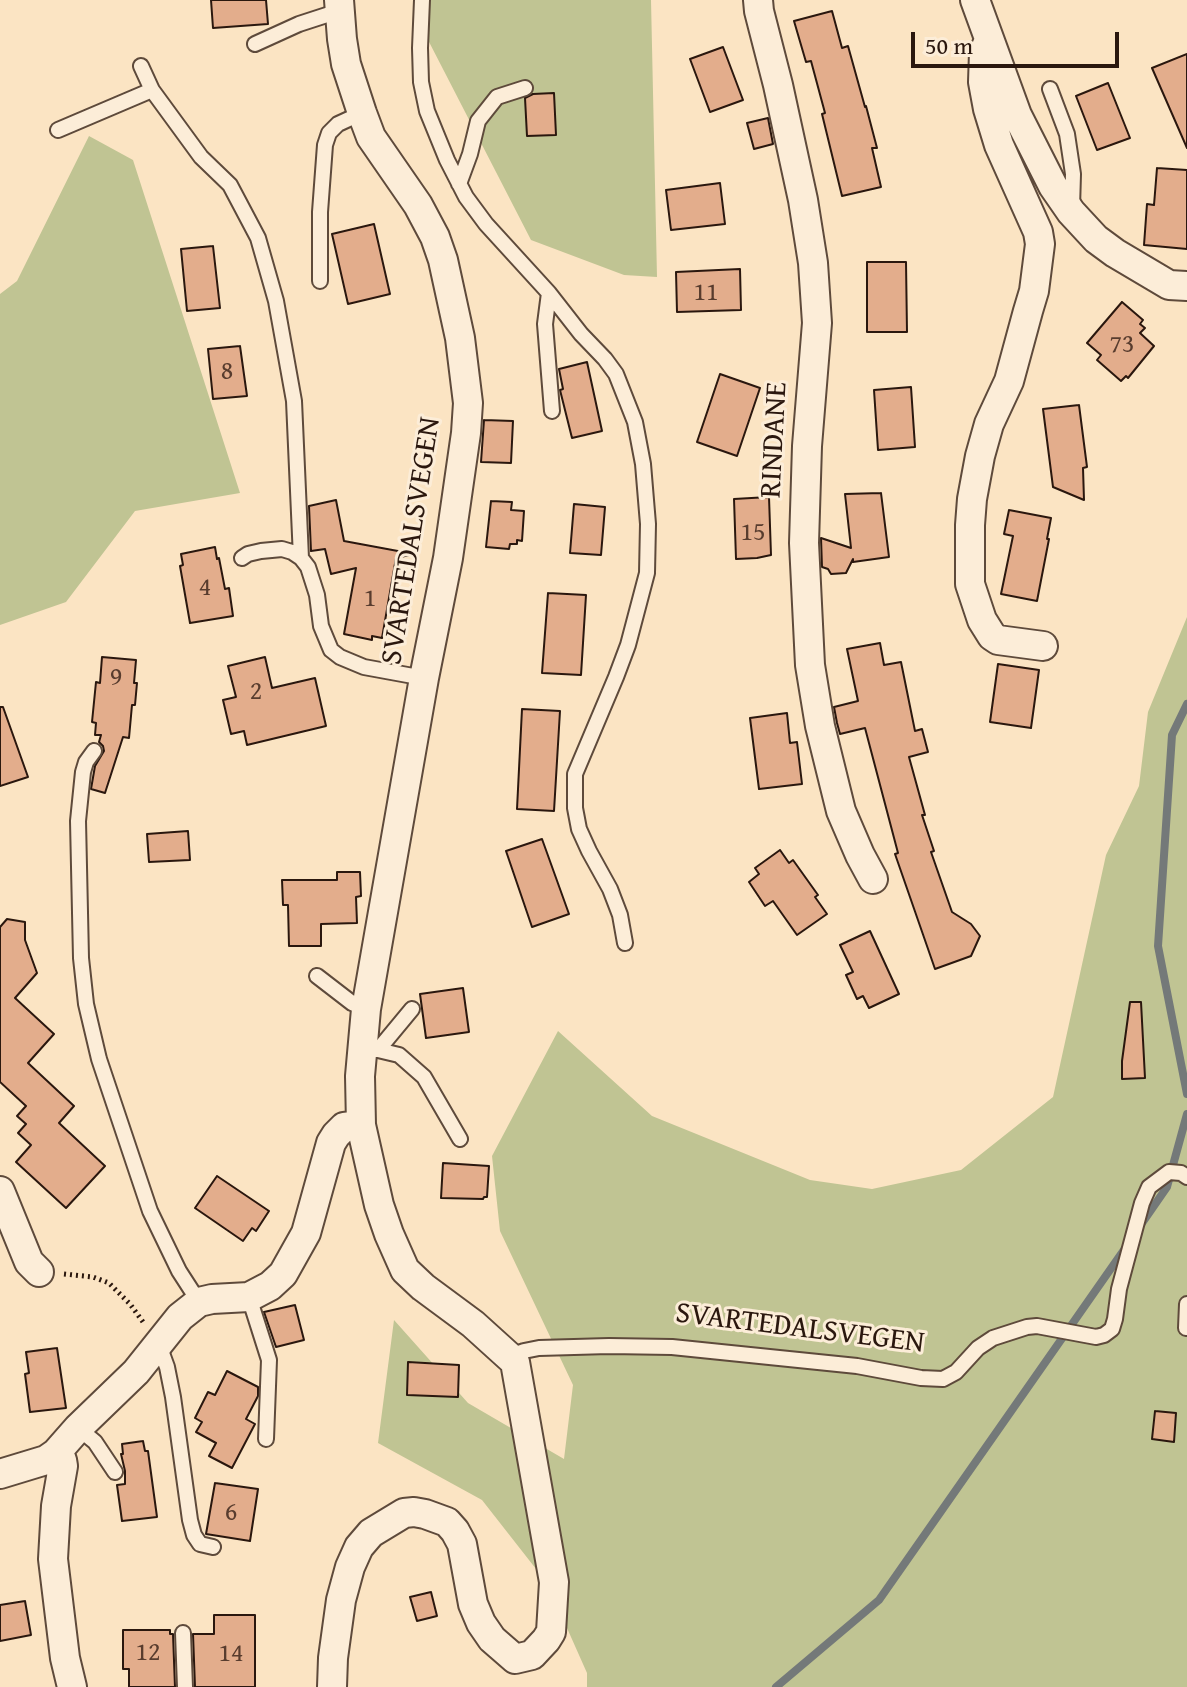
<!DOCTYPE html>
<html>
<head>
<meta charset="utf-8">
<style>
	body { margin:0 }
	#map { position:relative; width:1187px; height:1687px; overflow:hidden; background:#fbe4c3; font-family:"Gentium Book Plus",serif }
	canvas { display:block }
	.scale { position:absolute; left:911px; top:32px; width:208px; height:36px; box-sizing:border-box; border:4px solid #2a170e; border-top:0; padding-left:10px; font-size:24px; line-height:28px; white-space:nowrap; color:#2a170e; -webkit-text-stroke:6px #fcedd8; paint-order:stroke }
</style>
</head>
<body>
<div id="map">
<canvas width="1187" height="1687"></canvas>
<div class="scale">50 m</div>
</div>
<script>
const ctx = document.querySelector('canvas').getContext('2d');
ctx.lineJoin = 'round';
function fill(path, color) {
  ctx.fillStyle = color;
  ctx.fill(path, 'evenodd');
}
function shape(rows) {
  const path = new Path2D();
  for (const r of rows) {
    path.moveTo(r[0], r[1]);
    for (let i = 2; i < r.length; i += 2) path.lineTo(r[i], r[i + 1]);
  }
  return path;
}
function stroke(path, color, width, dash) {
  ctx.strokeStyle = color;
  ctx.lineWidth = width;
  ctx.lineCap = dash ? 'butt' : 'round';
  ctx.setLineDash(dash || []);
  ctx.stroke(path);
}
function label(font, color, halo, rows, align = 'center') {
  ctx.font = font + ' "Gentium Book Plus",serif';
  ctx.lineWidth = 6;
  ctx.setLineDash([]);
  ctx.textBaseline = 'middle';
  ctx.strokeStyle = halo;
  ctx.fillStyle = color;
  for (const [text, x, y, turn = 0] of rows) {
    ctx.save();
    ctx.translate(x, y);
    ctx.rotate((+turn || 0) * Math.PI / 180);
    ctx.textAlign = isNaN(turn) ? turn : align;
    if (halo) ctx.strokeText(text, 0, 0);
    ctx.fillText(text, 0, 0);
    ctx.restore();
  }
}
const green = shape([
	[426,0,651,0,657,277,624,275,531,240,427,38],
	[89,136,133,160,240,493,135,511,66,602,0,625,0,294,17,281],
	[1187,617,1187,1687,587,1687,587,1673,547,1583,482,1500,378,1443,394,1320,468,1403,564,1459,573,1385,500,1231,492,1156,558,1031,652,1116,810,1180,872,1189,961,1170,1053,1097,1106,855,1139,786,1148,712]
]);
const stream = shape([
	[1187,704,1172,735,1158,946,1187,1094],
	[1140,1226,1167,1187,1187,1114],
	[776,1687,879,1600,1126,1247]
]);
const building = shape([
	[211,0,266,0,268,24,213,28,211,0],
	[832,11,842,48,848,46,865,107,866,106,877,148,872,148,881,187,842,196,822,114,825,113,811,61,806,62,794,21,832,11],
	[723,47,743,100,710,112,690,59,723,47],
	[1187,54,1187,148,1152,68,1187,54],
	[1108,83,1130,138,1097,150,1076,96,1108,83],
	[554,93,556,135,527,136,525,98,533,94,554,93],
	[768,118,773,144,754,149,747,123,768,118],
	[1157,168,1187,170,1187,249,1144,245,1147,204,1154,205,1157,168],
	[720,183,725,224,671,230,666,190,720,183],
	[374,224,390,294,348,304,332,234,374,224],
	[213,246,220,308,187,311,181,249,213,246],
	[867,262,906,262,907,332,867,332,867,262],
	[740,269,741,310,677,312,676,272,740,269],
	[1122,302,1143,320,1140,324,1145,328,1140,333,1154,346,1128,378,1126,376,1121,381,1097,360,1101,355,1087,343,1122,302],
	[240,346,247,396,213,399,208,349,240,346],
	[587,362,602,431,572,438,560,390,563,389,559,369,587,362],
	[720,374,760,388,737,456,697,442,720,374],
	[911,387,915,447,878,450,874,390,911,387],
	[1079,405,1087,467,1083,468,1084,500,1053,487,1043,409,1079,405],
	[484,420,513,421,511,463,481,462,484,420],
	[881,493,889,557,853,562,853,559,846,573,831,574,828,569,822,567,821,538,851,548,845,494,881,493],
	[769,497,771,555,757,558,736,559,734,499,769,497],
	[336,500,344,541,414,554,396,558,382,638,372,636,372,640,344,634,356,568,331,574,325,549,311,551,309,506,336,500],
	[491,501,512,502,511,510,524,511,522,541,517,540,517,544,510,544,509,549,486,547,491,501],
	[574,504,605,507,601,555,570,553,574,504],
	[1009,510,1051,518,1047,539,1049,539,1037,601,1001,594,1013,536,1004,534,1009,510],
	[215,547,217,559,219,558,225,589,229,588,233,616,190,623,180,566,183,565,181,554,215,547],
	[548,593,586,595,581,675,542,673,548,593],
	[880,643,884,665,901,662,915,731,922,729,928,752,909,757,925,815,922,815,934,851,931,852,952,912,971,924,980,936,971,956,935,969,895,854,898,853,865,728,840,734,837,723,834,707,858,701,847,649,880,643],
	[102,657,136,660,134,683,137,683,135,705,132,705,129,738,123,737,105,793,91,789,95,766,104,751,103,746,99,742,101,735,95,735,96,723,92,722,96,682,100,683,102,657],
	[265,657,272,688,315,678,326,726,247,745,244,731,231,734,223,700,236,697,228,666,265,657],
	[998,664,1039,670,1031,728,990,722,998,664],
	[0,707,3,707,28,777,0,786,0,707],
	[522,709,560,711,554,811,517,809,522,709],
	[787,713,790,743,797,742,802,784,759,789,750,718,787,713],
	[188,831,190,860,149,862,147,834,188,831],
	[542,839,569,914,532,927,506,851,542,839],
	[780,850,789,863,793,860,818,895,815,897,827,914,797,935,773,901,765,906,749,882,759,874,755,868,780,850],
	[337,872,360,872,361,896,356,897,357,923,321,924,321,946,289,946,288,905,283,905,282,880,337,880,337,872],
	[7,919,25,922,25,940,37,973,15,998,54,1034,28,1063,74,1106,59,1123,105,1166,66,1208,16,1162,31,1145,18,1133,26,1124,17,1116,26,1106,0,1082,0,927,7,919],
	[870,931,899,994,869,1008,863,996,857,999,846,975,853,972,840,945,870,931],
	[463,988,469,1032,426,1038,420,994,463,988],
	[1130,1002,1141,1002,1145,1078,1122,1079,1122,1061,1130,1002],
	[443,1163,489,1166,487,1197,484,1197,483,1199,441,1198,443,1163],
	[217,1176,269,1211,256,1231,252,1228,243,1241,195,1208,217,1176],
	[295,1305,304,1340,276,1347,264,1312,295,1305],
	[57,1348,66,1408,30,1412,25,1374,29,1373,26,1352,57,1348],
	[408,1362,459,1365,458,1397,407,1395,408,1362],
	[227,1371,258,1387,258,1396,246,1419,255,1424,232,1468,209,1456,216,1443,196,1432,202,1422,195,1418,208,1392,215,1395,227,1371],
	[1155,1411,1176,1413,1174,1442,1152,1439,1155,1411],
	[143,1441,145,1451,148,1451,157,1517,122,1521,117,1485,125,1484,125,1471,121,1454,123,1454,122,1444,143,1441],
	[215,1483,258,1489,250,1541,206,1534,215,1483],
	[431,1592,437,1616,417,1621,410,1597,431,1592],
	[25,1601,31,1635,0,1641,0,1605,25,1601],
	[214,1615,255,1615,255,1687,195,1687,193,1634,214,1634,214,1615],
	[123,1630,170,1630,170,1634,173,1634,175,1687,129,1687,129,1669,123,1669,123,1630]
]);
const path = shape([
	[64,1274,93,1277,109,1283,130,1304,143,1322]
]);
const lane = shape([
	[422,0,420,48,421,82,427,111,447,160,466,197,486,224,549,293,581,334,605,359,616,374,635,422,643,464,648,524,647,573,628,645,616,677,575,774,575,808,579,829,589,851,610,889,620,915,625,943],
	[255,44,299,24,339,11],
	[141,66,152,90,201,157,230,185,258,238,276,301,294,401,301,558],
	[1050,89,1067,134,1073,174,1072,208],
	[58,130,152,90],
	[459,184,470,154,478,121,497,97,525,88],
	[320,281,320,212,325,145,329,133,338,124,362,113],
	[549,293,545,324,552,411],
	[242,558,248,554,261,551,282,549,292,552,301,558,308,567,317,595,321,626,331,650,340,657,364,667,424,678],
	[94,751,86,762,83,772,78,821,81,958,86,1004,99,1059,150,1211,179,1271,199,1302],
	[317,976,352,1003,366,1009],
	[362,1050,378,1050,399,1055,424,1077,460,1139],
	[378,1050,412,1009],
	[249,1297,269,1360,266,1439],
	[1186,1328,1187,1304],
	[159,1345,167,1367,173,1397,190,1520,194,1535,200,1544,213,1547],
	[510,1356,524,1351,539,1348,609,1346,672,1347,857,1366,921,1378,943,1379,956,1372,978,1348,993,1338,1027,1327,1037,1326,1096,1337,1104,1335,1112,1329,1115,1319,1119,1289,1142,1203,1149,1187,1169,1172,1181,1173,1187,1177],
	[78,1428,95,1442,115,1472],
	[183,1633,185,1687]
]);
const street = shape([
	[758,0,759,11,778,85,803,200,813,263,817,323,807,446,804,543,810,665,820,726,841,811,860,855,873,879],
	[975,0,1017,115,1053,186,1071,212,1096,239,1115,253,1169,285,1187,286],
	[989,40,984,52,983,82,988,109,999,145,1038,232,1040,244,1034,291,1028,311,1009,381,989,424,980,456,972,499,970,525,970,584,982,620,992,636,998,640,1043,646],
	[0,1191,29,1262,39,1272],
	[56,1453,62,1460,63,1466,56,1506,53,1559,65,1658,72,1687],
	[0,1474,46,1460,56,1453,78,1428,136,1372,180,1317,199,1302,212,1299,249,1297,270,1286,283,1274,306,1233,331,1143,336,1135,344,1127,361,1125],
	[332,1687,333,1658,341,1600,350,1567,359,1547,371,1533,404,1513,414,1512,425,1514,447,1522,455,1531,462,1544,473,1604,481,1623,492,1639,515,1659,532,1655,546,1640,551,1632,554,1582,515,1362,473,1324,423,1287,405,1270,389,1234,379,1205,361,1125,360,1076,366,1009,424,678,448,558,466,433,468,403,460,338,443,260,435,237,418,205,371,137,362,113,346,64,342,39,339,0]
]);
const numberNames = [
	["11",706,293],
	["73",1122,345],
	["8",227,372],
	["15",753,533],
	["4",205,588],
	["1",370,599],
	["9",116,678],
	["2",256,692],
	["6",231,1513],
	["12",148,1653],
	["14",231,1654]
];
const streetNames = [
	["RINDANE",775,440,-87],
	["SVARTEDALSVEGEN",412,541,-81],
	["SVARTEDALSVEGEN",800,1329,7]
];
fill(green, '#c0c493');
stroke(stream, '#747979', 8);
fill(building, '#e3ad8c');
stroke(building, '#2a170e', 2);
stroke(lane, '#5e4a3b', 18);
stroke(street, '#5e4a3b', 32);
stroke(path, '#2a170e', 5, [2, 4]);
stroke(lane, '#fcedd8', 14);
stroke(street, '#fcedd8', 28);
label('26px', '#583c2e', null, numberNames);
label('30px', '#2a170e', '#fcedd8', streetNames);
</script>
</body>
</html>
